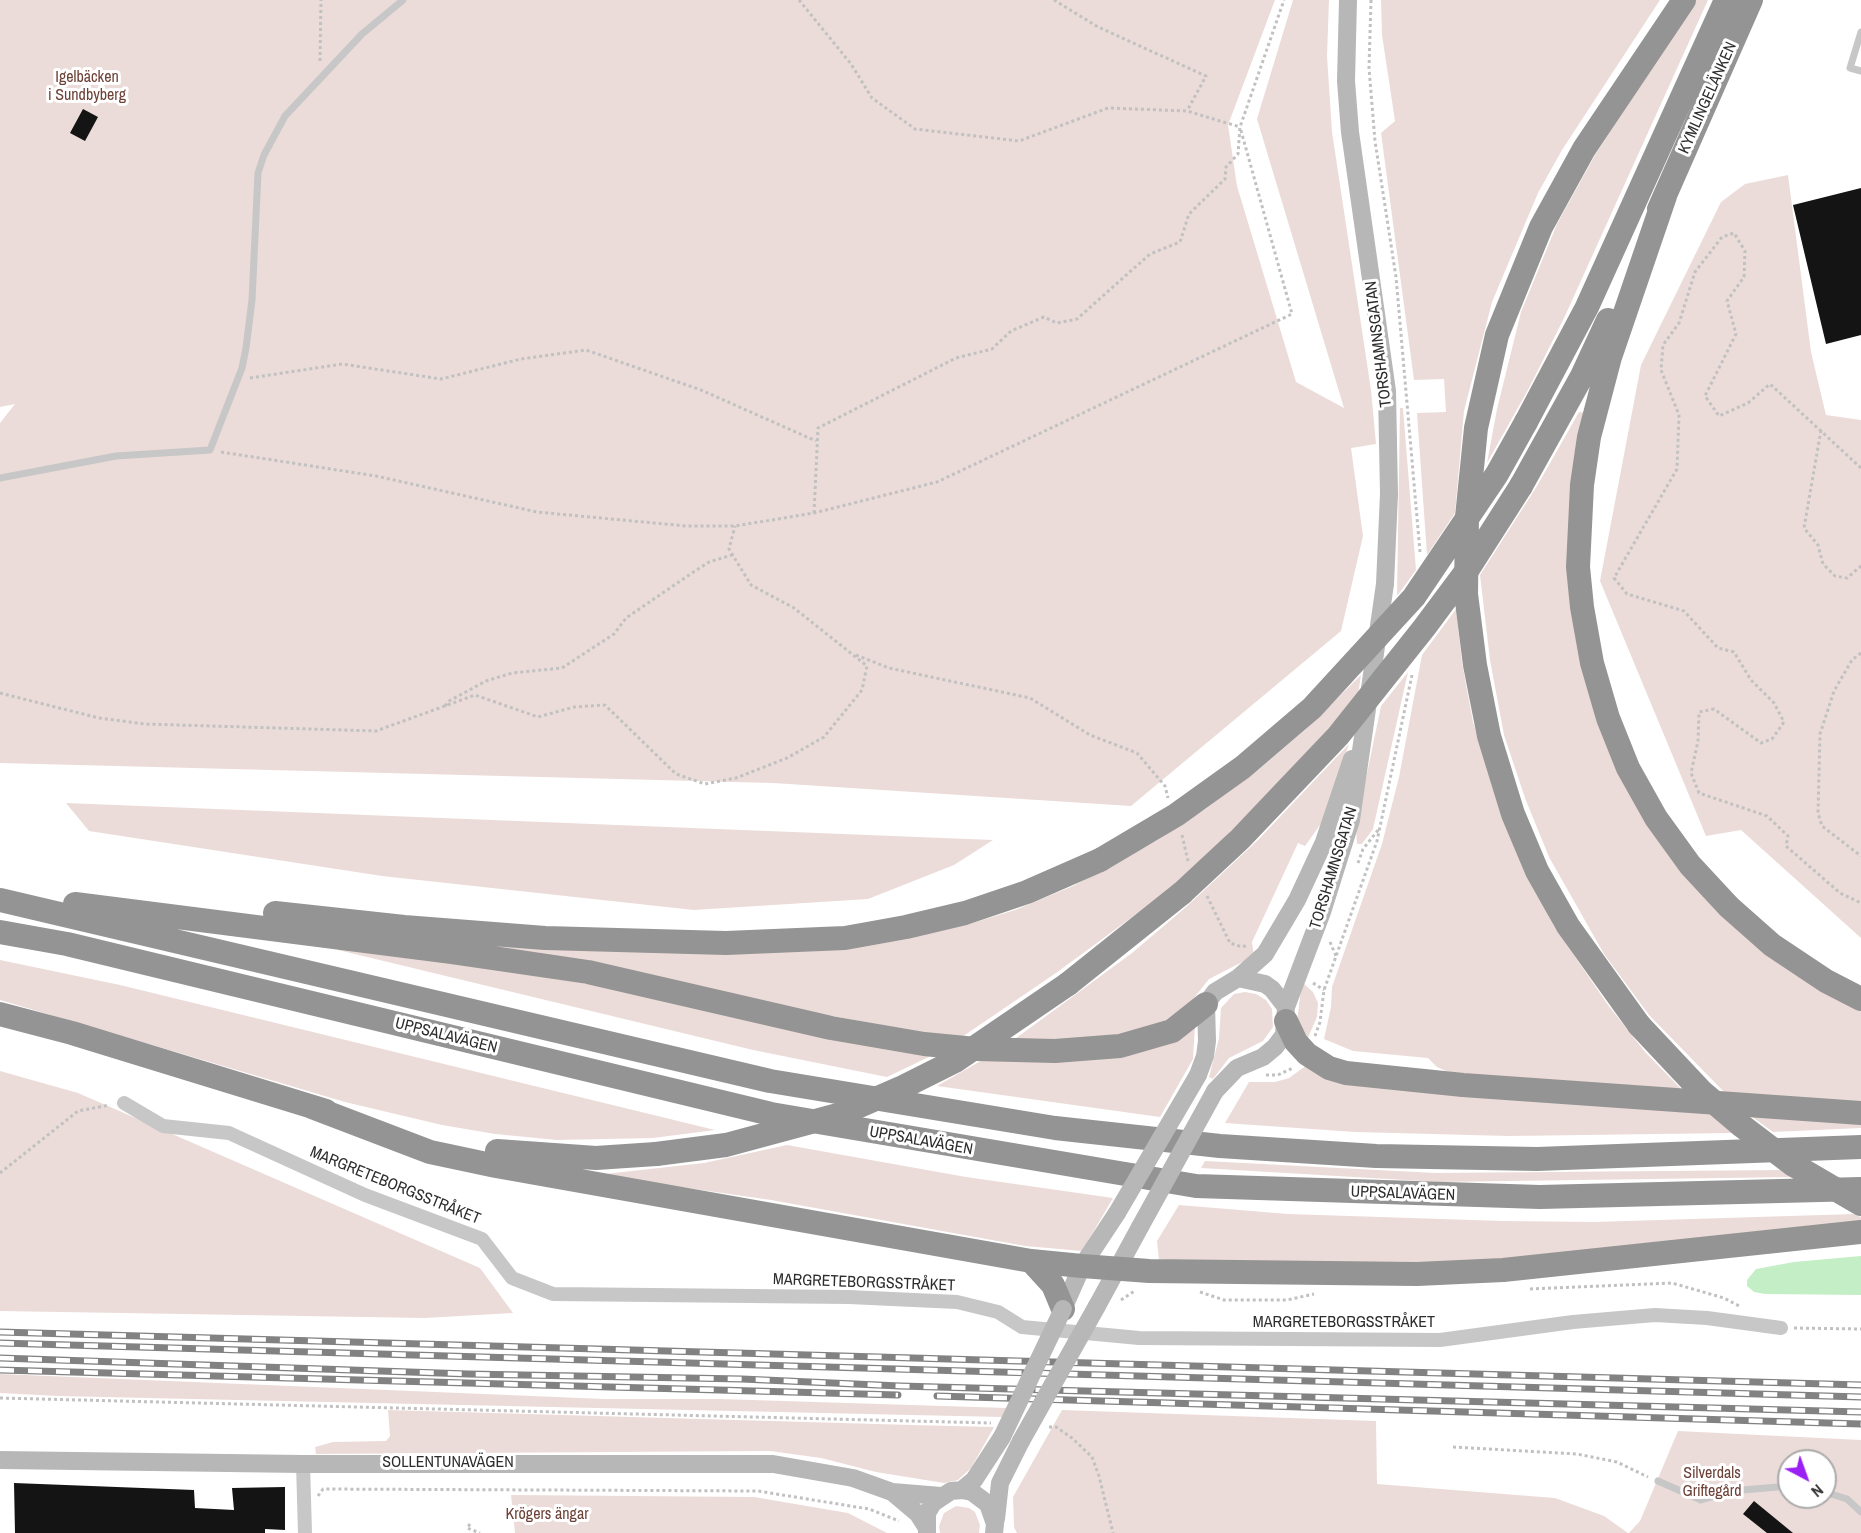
<!DOCTYPE html>
<html>
<head>
<meta charset="utf-8">
<style>
	body { margin:0 }
	#map { position:relative; width:1861px; height:1533px; overflow:hidden; background:#fff; font-family:"Archivo Narrow",sans-serif }
	canvas { display:block }
	.north { position:absolute; left:1777px; top:1449px; width:60px; height:60px; box-sizing:border-box; background:#fff; border:2px solid #ababab; border-radius:50%; rotate:139deg; font-size:16px; font-weight:700; line-height:24px; text-align:center; color:#2d2d2d }
	.north::after { content:''; display:block; margin:auto; width:21px; height:27px; background:#9b20f4; clip-path:polygon(50% 0,100% 100%,50% 72%,0 100%) }
</style>
</head>
<body>
<div id="map">
<canvas width="1861" height="1533"></canvas>
<div class="north">N</div>
</div>
<script>
const ctx = document.querySelector('canvas').getContext('2d');
ctx.lineJoin = 'round';
function fill(path, color) {
  ctx.fillStyle = color;
  ctx.fill(path, 'evenodd');
}
function shape(rows) {
  const path = new Path2D();
  for (const r of rows) {
    path.moveTo(r[0], r[1]);
    for (let i = 2; i < r.length; i += 2) path.lineTo(r[i], r[i + 1]);
  }
  return path;
}
function stroke(path, color, width, dash) {
  ctx.strokeStyle = color;
  ctx.lineWidth = width;
  ctx.lineCap = dash ? 'butt' : 'round';
  ctx.setLineDash(dash || []);
  ctx.stroke(path);
}
function label(font, color, halo, rows, align = 'center') {
  ctx.font = font + ' "Archivo Narrow",sans-serif';
  ctx.lineWidth = 6;
  ctx.setLineDash([]);
  ctx.textBaseline = 'middle';
  ctx.strokeStyle = halo;
  ctx.fillStyle = color;
  for (const [text, x, y, turn = 0] of rows) {
    ctx.save();
    ctx.translate(x, y);
    ctx.rotate((+turn || 0) * Math.PI / 180);
    ctx.textAlign = isNaN(turn) ? turn : align;
    if (halo) ctx.strokeText(text, 0, 0);
    ctx.fillText(text, 0, 0);
    ctx.restore();
  }
}
const green = shape([
	[0,0,1275,0,1228,125,1237,186,1296,382,1344,408,1257,119,1293,0,1329,0,1327,56,1332,132,1371,390,1376,444,1351,448,1363,536,1341,631,1131,806,773,783,0,763,0,423,15,404,0,407],
	[1381,0,1660,0,1562,150,1538,193,1492,302,1464,411,1455,513,1427,555,1417,413,1446,412,1444,379,1414,380,1381,133,1395,121,1382,35],
	[1696,0,1708,0,1565,316,1529,388,1487,463,1497,409,1521,312,1557,224,1595,155],
	[1788,175,1811,352,1826,415,1861,420,1861,938,1741,830,1706,836,1600,581,1641,365,1721,202,1745,184],
	[1400,408,1403,408,1416,570,1397,596],
	[1579,412,1586,413,1569,535,1643,814,1861,1009,1861,1103,1730,1098,1649,1015,1604,954,1549,857,1525,798,1504,735,1490,660,1480,575,1537,486],
	[1456,609,1462,663,1473,722,1496,798,1522,864,1554,926,1608,1005,1645,1052,1687,1095,1451,1073,1437,1067,1428,1058,1353,1051,1324,1039,1331,1007,1332,987,1382,844,1399,777,1422,655],
	[1408,672,1373,829,1362,844,1357,844,1356,826,1381,706],
	[1361,675,1358,695,1309,752,1199,863,1154,901,1056,973,959,1039,399,937,512,945,966,925,1015,910,1073,886,1156,841,1204,810,1258,770,1305,730],
	[1349,744,1325,818,1305,846,1298,843,1252,942,1254,956,1209,979,1179,1017,1137,1033,1008,1044,1132,953,1186,907,1258,840],
	[66,803,993,840,954,865,868,899,694,910,382,876,89,831],
	[338,947,573,981,933,1055,887,1077,753,1050,338,950],
	[0,960,120,985,715,1130,653,1138,557,1140,495,1134,442,1125,345,1102,0,1000],
	[1302,982,1313,992,1318,1003,1317,1017,1306,1042,1297,1021],
	[1245,992,1256,994,1266,1000,1272,1009,1273,1027,1263,1041,1229,1058,1213,1079,1209,1077,1219,1038,1221,1008,1234,994],
	[1195,1025,1193,1059,1160,1117,937,1086,984,1059],
	[1307,1065,1710,1114,1732,1133,1509,1136,1355,1132,1225,1123,1249,1082,1275,1082,1289,1078],
	[0,1071,78,1093,480,1268,513,1313,425,1318,0,1311],
	[1751,1116,1861,1122,1861,1128,1773,1132],
	[787,1145,966,1177,1113,1198,1082,1251,1025,1246,771,1200,596,1175,704,1163],
	[1205,1161,1435,1173,1781,1170,1792,1177,1439,1182,1201,1168],
	[1179,1205,1288,1214,1503,1221,1594,1222,1855,1214,1861,1217,1861,1223,1482,1263,1188,1263,1159,1259,1158,1251,1157,1241],
	[0,1374,605,1399,720,1399,1007,1408,1002,1417,58,1396,0,1393],
	[388,1410,911,1425,994,1427,971,1468,958,1480,944,1483,876,1472,821,1458,770,1451,316,1454,315,1447,333,1442,386,1441,390,1436],
	[1062,1410,1376,1421,1377,1484,1555,1498,1604,1516,1628,1533,1017,1533,1014,1527,1013,1497],
	[1678,1431,1861,1440,1861,1533,1629,1533,1640,1521],
	[1789,1461,1825,1461,1825,1497,1789,1497],
	[511,1495,754,1497,848,1513,887,1533,515,1533],
	[956,1506,969,1508,975,1512,980,1525,979,1533,940,1533,939,1526,944,1513]
]);
const water = shape([
	[1861,1256,1861,1295,1765,1294,1754,1292,1747,1286,1747,1280,1756,1269,1794,1262]
]);
const building = shape([
	[83,109,98,117,85,141,70,133],
	[1861,188,1861,335,1826,344,1793,205],
	[14,1483,194,1490,195,1508,234,1510,232,1488,285,1487,285,1530,265,1529,265,1533,15,1533],
	[1754,1501,1793,1533,1767,1533,1743,1514]
]);
const path = shape([
	[799,0,851,64,872,98,915,129,1019,141,1108,108,1187,111,1240,127],
	[1054,0,1098,27,1206,76,1187,111],
	[1371,0,1369,68,1375,141,1396,277,1420,552],
	[320,61,321,0],
	[250,378,342,364,441,379,521,359,586,350,701,390,816,441],
	[1821,430,1804,528,1818,545,1823,564,1835,576,1847,578,1861,566],
	[221,452,376,476,537,512,686,526,735,526,814,513,937,482,1292,314,1240,127],
	[1861,468,1770,384,1748,403,1719,416,1705,396,1736,334,1727,301,1744,277,1745,251,1734,233,1722,237,1695,272,1679,323,1663,345,1661,370,1679,415,1677,469,1614,578,1627,594,1684,611,1718,648,1734,652,1751,680,1774,703,1784,722,1772,739,1761,743,1714,709,1699,712,1698,741,1691,773,1699,793,1767,816,1788,836,1786,846,1840,893,1861,903],
	[814,513,818,428,956,358,992,349,1011,331,1044,317,1057,323,1077,319,1150,254,1180,242,1189,214,1225,179,1226,167,1238,154,1240,127,1284,0],
	[1861,653,1852,660,1834,691,1820,734,1818,813,1822,826,1861,856],
	[856,655,889,668,1030,698,1090,735,1137,753,1165,786,1168,798],
	[0,693,99,718,145,724,376,731,475,695,538,717,574,707,605,705,676,774,705,784,736,778,787,758,824,737,862,690,867,666,794,608,751,585,729,549,735,526],
	[445,706,449,701,486,681,512,673,562,668,614,634,626,618,692,573,709,562,732,555],
	[1182,835,1188,861],
	[1358,863,1363,849,1379,829],
	[1207,896,1230,943,1242,947,1248,945],
	[1330,942,1336,956],
	[1313,983,1324,990],
	[1315,1036,1320,1022,1324,990,1377,841,1412,675],
	[1266,1075,1278,1075,1293,1068],
	[0,1173,78,1111,110,1105],
	[1530,1289,1672,1283,1724,1298,1741,1307],
	[1200,1292,1224,1300,1287,1300,1314,1294],
	[1121,1300,1136,1290],
	[1794,1328,1861,1329],
	[0,1398,991,1423],
	[1049,1427,1056,1427,1072,1438,1092,1457,1099,1476,1113,1533],
	[1453,1447,1577,1454,1617,1462,1648,1477],
	[318,1496,323,1489,758,1491,869,1509,899,1521],
	[470,1524,467,1528,480,1533]
]);
const lane = shape([
	[1861,32,1850,68,1861,71],
	[0,478,116,456,210,450,242,368,246,348,252,300,258,173,264,155,285,116,362,34,403,0],
	[1658,1481,1701,1500,1731,1491,1789,1486],
	[1825,1492,1847,1499,1861,1512]
]);
const street = shape([
	[124,1103,163,1126,229,1133,365,1195,482,1239,512,1278,553,1294,849,1297,957,1302,998,1312,1022,1327,1139,1338,1440,1340,1573,1322,1655,1315,1707,1318,1781,1328],
	[303,1464,305,1533]
]);
const secondary = shape([
	[1238,978,1265,954,1297,900,1324,842,1352,759],
	[1286,1007,1322,912,1351,820,1385,584,1389,494,1387,391,1350,132,1346,81,1348,0],
	[1198,1075,1205,1056,1207,1041,1206,1004,1215,992,1238,978,1265,984,1272,989,1286,1007,1284,1035,1275,1047,1263,1057,1237,1068,1215,1091],
	[1097,1306,1140,1227],
	[1063,1309,1082,1266,1117,1213],
	[0,1460,303,1464,773,1464,853,1478,892,1492,941,1496],
	[962,1490,974,1480,1002,1437],
	[892,1492,918,1514,925,1525],
	[996,1519,1000,1483,1021,1441],
	[927,1533,927,1513,933,1503,951,1491,962,1490,972,1492,988,1504,995,1524,994,1533]
]);
const highway = shape([
	[1665,196,1610,357,1589,437,1582,485,1578,567,1582,607,1592,663,1608,718,1628,768,1656,818,1690,865,1729,907,1772,945,1826,981,1861,999],
	[1659,209,1751,0],
	[1526,422,1587,307,1726,0],
	[1521,486,1582,376,1608,320],
	[0,900,770,1081,1055,1128,1220,1146,1376,1156,1537,1159,1861,1147],
	[75,904,452,952,588,972,831,1028,924,1044,976,1049,1055,1051,1120,1046,1172,1031,1206,1004],
	[275,913,404,927,545,938,726,943,845,938,906,927,965,913,1027,892,1100,860],
	[0,932,67,944,771,1114,1196,1186,1540,1197,1861,1189],
	[1068,984,1182,893],
	[0,1014,72,1033,326,1111],
	[1286,1021,1296,1042,1307,1054,1329,1068,1346,1073,1463,1085,1861,1113],
	[1639,1025,1568,926,1537,871,1513,814,1489,736,1475,665,1466,594,1467,517,1476,428,1497,335,1541,227,1584,149,1684,0],
	[312,1107,430,1152,496,1166,1031,1261,1082,1266,1149,1271,1417,1274,1503,1270,1861,1232],
	[497,1151,596,1158,656,1154],
	[1031,1261,1053,1285,1063,1309]
]);
const rail = shape([
	[0,1332,1861,1385],
	[0,1343,1861,1397],
	[0,1358,468,1374,742,1379,900,1386,1861,1412],
	[0,1370,898,1395],
	[937,1396,1861,1424]
]);
const secondaryBridge = shape([
	[1117,1213,1198,1075],
	[1140,1227,1215,1091],
	[1002,1437,1063,1309],
	[1021,1441,1097,1306]
]);
const highwayBridge = shape([
	[1100,860,1176,815,1243,767,1312,708,1414,597,1497,474,1526,422],
	[1182,893,1240,839,1338,736,1424,628,1468,569,1521,486],
	[1639,1025,1702,1092,1742,1126,1792,1164,1861,1204],
	[656,1154,726,1145,841,1114,903,1087,955,1061,1068,984]
]);
const parkNames = [
	["Igelbäcken",87,78],
	["i Sundbyberg",87,96],
	["Silverdals",1712,1474],
	["Griftegård",1712,1492],
	["Krögers ängar",547,1515]
];
const streetNames = [
	["KYMLINGELÄNKEN",1708,98,-66],
	["TORSHAMNSGATAN",1379,344,-97],
	["TORSHAMNSGATAN",1334,868,-73],
	["UPPSALAVÄGEN",446,1036,14],
	["UPPSALAVÄGEN",921,1141,10],
	["MARGRETEBORGSSTRÅKET",395,1186,22],
	["UPPSALAVÄGEN",1403,1194,2],
	["MARGRETEBORGSSTRÅKET",864,1283,2],
	["MARGRETEBORGSSTRÅKET",1344,1323],
	["SOLLENTUNAVÄGEN",448,1463]
];
fill(green, '#ecdcd9');
fill(water, '#c4eec6');
fill(building, '#141414');
stroke(path, '#c1c1c1', 3, [3, 3]);
stroke(lane, '#c7c7c7', 7);
stroke(street, '#c7c7c7', 14);
stroke(secondary, '#b7b7b7', 18);
stroke(highway, '#949494', 24);
stroke(rail, '#828282', 7);
stroke(rail, '#fff', 4.5, [14]);
stroke(secondaryBridge, '#b7b7b7', 18);
stroke(highwayBridge, '#949494', 24);
label('16px', '#6d4137', '#fff', parkNames);
label('16px', '#2d2d2d', '#fff', streetNames);
</script>
</body>
</html>
